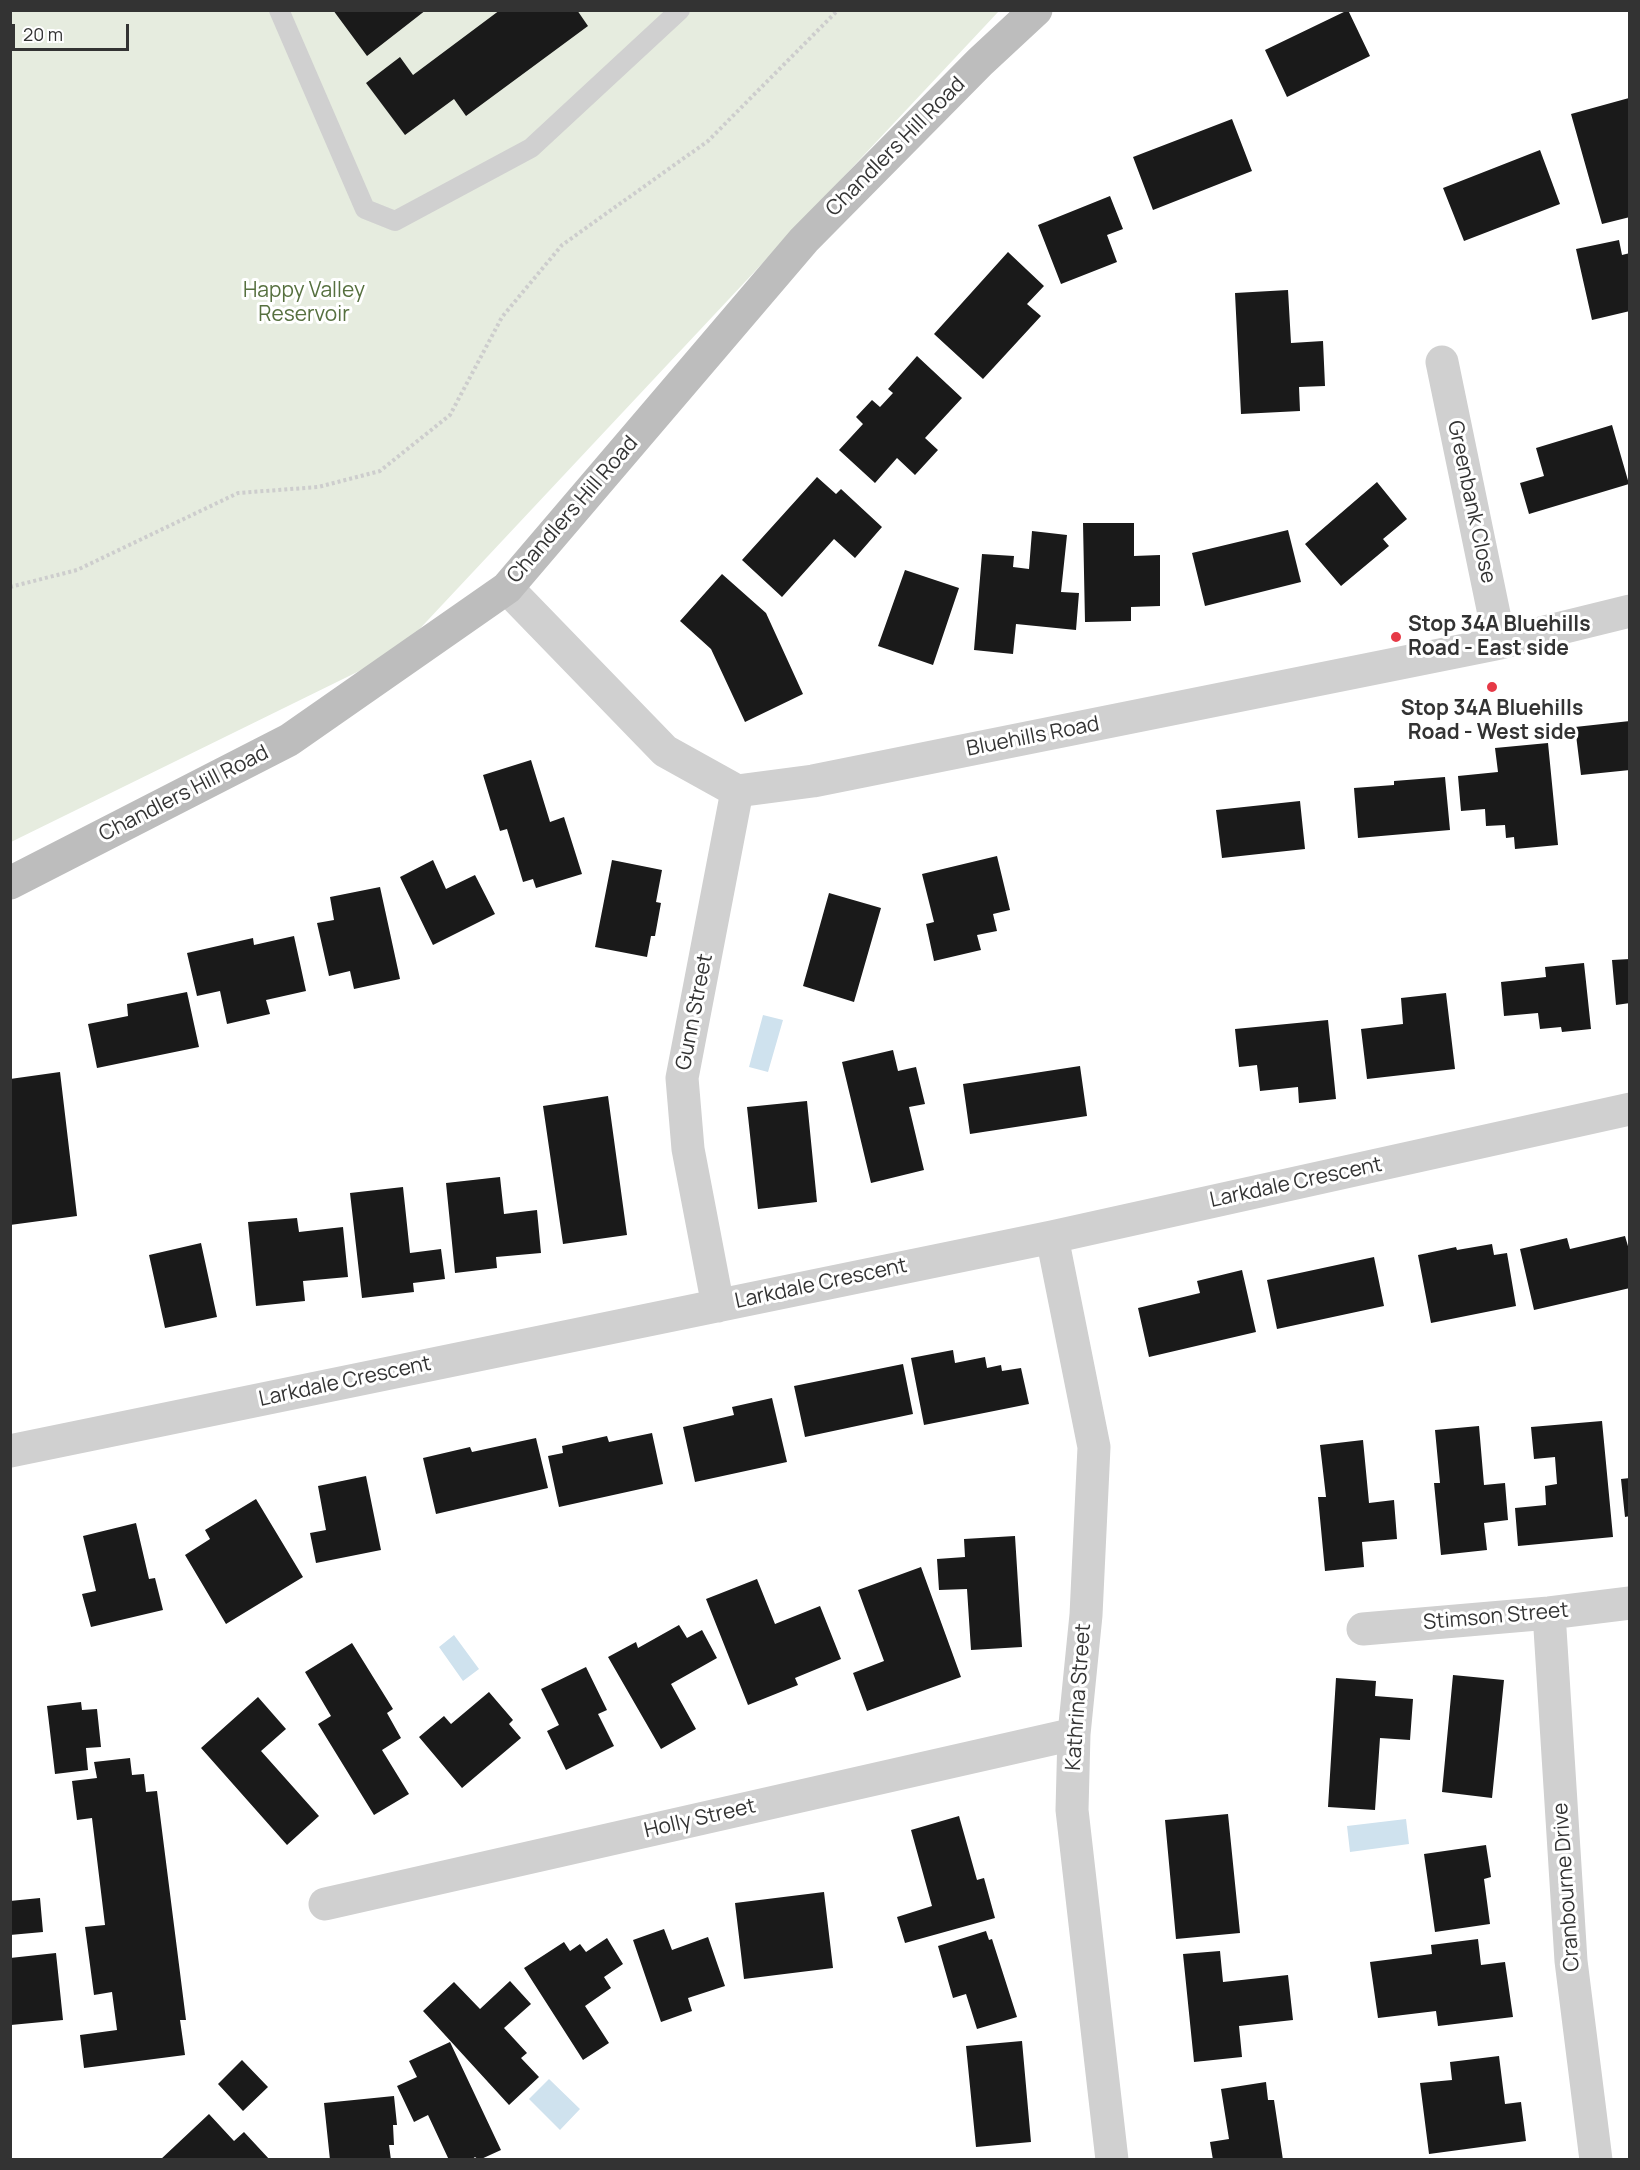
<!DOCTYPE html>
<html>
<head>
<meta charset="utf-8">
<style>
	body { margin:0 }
	#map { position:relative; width:1640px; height:2170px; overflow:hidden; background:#fff; font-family:Manrope,sans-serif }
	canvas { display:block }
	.frame { position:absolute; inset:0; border:12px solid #333; pointer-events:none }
	.scale { position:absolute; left:12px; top:24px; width:117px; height:27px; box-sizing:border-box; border:3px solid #333; border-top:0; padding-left:8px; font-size:18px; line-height:21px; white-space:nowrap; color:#333; -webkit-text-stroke:4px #fff; paint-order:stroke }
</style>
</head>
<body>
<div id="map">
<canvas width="1640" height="2170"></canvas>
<div class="frame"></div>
<div class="scale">20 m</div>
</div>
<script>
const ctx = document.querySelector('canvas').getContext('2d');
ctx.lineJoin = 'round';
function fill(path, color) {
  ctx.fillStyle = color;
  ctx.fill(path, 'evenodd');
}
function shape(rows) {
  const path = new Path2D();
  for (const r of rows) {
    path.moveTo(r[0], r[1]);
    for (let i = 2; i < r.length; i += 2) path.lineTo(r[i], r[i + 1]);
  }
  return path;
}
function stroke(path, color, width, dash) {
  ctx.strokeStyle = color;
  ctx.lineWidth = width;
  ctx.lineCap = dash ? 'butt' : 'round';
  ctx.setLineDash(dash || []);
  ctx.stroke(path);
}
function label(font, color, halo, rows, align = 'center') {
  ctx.font = font + ' Manrope,sans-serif';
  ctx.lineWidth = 6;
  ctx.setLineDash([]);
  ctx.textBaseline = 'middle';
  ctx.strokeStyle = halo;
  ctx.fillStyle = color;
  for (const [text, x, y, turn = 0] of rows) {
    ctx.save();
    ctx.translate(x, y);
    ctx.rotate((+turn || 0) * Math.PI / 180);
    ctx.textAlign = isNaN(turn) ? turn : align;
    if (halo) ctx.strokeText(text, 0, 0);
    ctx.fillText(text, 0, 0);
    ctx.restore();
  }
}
const green = shape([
	[11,11,999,11,398,652,11,842]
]);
const water = shape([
	[763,1015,783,1020,768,1072,749,1067],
	[454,1635,479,1669,463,1681,439,1647],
	[1406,1819,1409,1844,1350,1852,1347,1826],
	[549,2079,580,2109,560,2130,529,2099]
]);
const building = shape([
	[333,10,426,10,367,56],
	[500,10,577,10,588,26,466,116,454,99,405,135,366,83,400,57,413,75],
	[1348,10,1370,56,1287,97,1265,50],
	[1629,98,1630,217,1602,224,1571,114],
	[1232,119,1252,171,1153,210,1133,157],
	[1540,150,1560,204,1464,241,1443,188],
	[1110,196,1123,229,1107,235,1117,262,1061,284,1038,225],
	[1619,240,1622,255,1630,253,1630,311,1592,320,1576,249],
	[1008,252,1044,286,1027,304,1041,316,983,379,934,334],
	[1288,290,1291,343,1323,341,1325,386,1299,387,1300,411,1241,414,1235,293],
	[917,356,962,398,925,438,938,450,915,475,897,458,875,483,839,450,863,424,856,417,872,400,880,407,893,393,888,389],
	[1612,425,1629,484,1529,514,1520,483,1544,476,1536,448],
	[817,477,836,494,841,489,882,527,855,558,834,539,782,597,742,560],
	[1377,482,1407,519,1383,539,1389,546,1341,586,1305,544],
	[1083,523,1134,523,1134,556,1160,555,1160,606,1131,607,1131,621,1085,622],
	[1288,530,1301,582,1205,606,1192,553],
	[1032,531,1067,535,1061,592,1079,593,1076,630,1016,624,1013,654,974,650,982,554,1014,556,1013,567,1029,569],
	[905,570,959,588,933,665,878,646],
	[722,574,766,613,803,694,745,722,711,649,680,621],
	[1630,721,1630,770,1581,775,1575,727],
	[1548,743,1558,845,1515,849,1514,837,1506,838,1505,825,1486,826,1485,809,1461,811,1458,776,1498,772,1495,748],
	[531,760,550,822,564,817,582,874,536,888,533,879,523,882,507,829,500,831,483,775],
	[1445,777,1450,830,1358,838,1354,788,1394,785,1394,781],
	[1300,801,1305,849,1222,858,1216,810],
	[997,856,1010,910,993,914,997,931,977,935,981,950,934,961,926,924,934,922,922,874],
	[433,860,446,889,475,875,495,914,433,945,400,877],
	[612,860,662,870,656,902,661,903,655,936,651,936,647,957,595,947],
	[380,887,400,979,354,989,350,971,329,976,317,923,334,920,330,897],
	[829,893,881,908,854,1002,803,986],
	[294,936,306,991,266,1000,270,1014,227,1024,220,991,197,996,187,953,253,938,254,945],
	[1630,959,1630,1003,1616,1005,1612,960],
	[1584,963,1591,1029,1562,1032,1561,1027,1540,1029,1538,1013,1504,1016,1501,982,1546,977,1545,967],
	[187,992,199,1047,97,1068,88,1024,128,1016,127,1004],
	[1446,993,1455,1069,1367,1079,1361,1029,1403,1024,1401,998],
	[1328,1020,1336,1099,1299,1103,1298,1087,1260,1091,1257,1065,1239,1067,1235,1029],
	[893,1050,898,1071,916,1067,925,1104,909,1107,924,1170,871,1183,842,1062],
	[1080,1066,1087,1116,970,1134,963,1084],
	[60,1072,77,1216,10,1225,10,1079],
	[608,1096,627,1235,563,1244,543,1106],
	[807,1101,817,1202,758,1209,747,1107],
	[500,1177,504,1214,537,1210,541,1253,496,1257,497,1268,455,1273,446,1183],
	[403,1187,410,1253,441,1249,445,1279,413,1283,414,1292,362,1298,350,1193],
	[297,1218,299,1232,343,1227,348,1277,303,1281,305,1301,256,1306,248,1222],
	[1625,1236,1630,1253,1630,1288,1534,1310,1520,1249,1567,1238,1570,1249],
	[201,1243,217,1317,165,1328,149,1255],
	[1492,1244,1494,1255,1507,1253,1516,1306,1431,1323,1418,1255,1456,1247,1457,1250],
	[1374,1257,1384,1306,1277,1329,1267,1280],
	[1242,1270,1256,1332,1149,1357,1138,1308,1200,1293,1197,1281],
	[953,1350,955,1363,985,1357,987,1368,1001,1365,1002,1371,1021,1368,1029,1404,924,1425,911,1358],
	[903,1364,913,1414,805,1437,794,1386],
	[772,1398,787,1462,695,1482,683,1427,734,1415,732,1407],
	[1602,1421,1613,1537,1518,1546,1515,1508,1546,1505,1545,1486,1557,1484,1555,1457,1534,1459,1531,1427],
	[1479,1426,1484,1485,1505,1483,1508,1520,1484,1523,1487,1550,1441,1555,1434,1483,1440,1483,1435,1430],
	[652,1433,663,1484,559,1507,548,1456,563,1453,562,1446,607,1436,609,1442],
	[536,1438,548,1488,436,1514,423,1458,470,1447,472,1452],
	[1363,1440,1369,1503,1394,1500,1397,1539,1362,1542,1364,1567,1325,1571,1318,1497,1326,1497,1320,1445],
	[366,1476,381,1550,316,1563,310,1533,326,1530,318,1486],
	[1630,1478,1630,1516,1625,1517,1621,1479],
	[256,1499,303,1577,226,1624,185,1555,210,1539,205,1530],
	[136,1523,149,1579,155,1578,163,1610,91,1627,82,1594,96,1591,83,1536],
	[1015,1536,1022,1647,971,1650,967,1589,939,1590,937,1559,965,1557,964,1539],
	[921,1567,961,1677,867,1711,853,1673,884,1661,858,1590],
	[757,1579,775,1624,820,1606,841,1659,795,1678,798,1685,748,1705,706,1599],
	[679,1625,687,1638,702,1630,717,1658,671,1684,696,1729,661,1749,608,1657,636,1642,638,1648],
	[352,1643,393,1709,387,1713,401,1738,382,1750,409,1794,374,1815,318,1724,331,1716,305,1672],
	[586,1667,607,1710,598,1714,614,1746,566,1770,547,1731,559,1725,541,1689],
	[1453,1675,1504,1680,1492,1798,1442,1792],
	[1336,1678,1376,1681,1375,1696,1413,1699,1410,1740,1380,1738,1375,1810,1328,1807],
	[489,1692,513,1720,509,1724,521,1738,462,1788,419,1737,444,1716,451,1724],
	[258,1697,286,1729,261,1751,319,1816,287,1845,201,1748],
	[81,1702,82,1710,97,1709,101,1747,86,1748,88,1770,55,1774,47,1706],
	[130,1758,132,1775,144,1774,146,1792,157,1791,186,2020,180,2020,185,2055,84,2068,80,2035,117,2030,112,1992,94,1995,85,1927,105,1925,92,1818,77,1820,72,1781,97,1778,94,1762],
	[1228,1814,1240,1933,1176,1939,1165,1820],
	[959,1816,977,1880,984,1878,995,1918,905,1943,897,1917,932,1906,911,1830],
	[1486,1845,1491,1877,1484,1879,1490,1924,1435,1932,1424,1854],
	[824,1892,833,1968,744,1979,735,1903],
	[40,1898,43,1932,10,1935,10,1901],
	[664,1929,672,1950,708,1937,725,1986,688,1998,692,2011,661,2022,633,1940],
	[986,1931,989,1940,992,1939,1017,2017,977,2029,966,1994,953,1998,938,1946],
	[607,1938,623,1964,604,1977,611,1988,585,2006,609,2043,583,2060,524,1968,564,1942,570,1951,580,1944,586,1952],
	[1478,1939,1481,1965,1505,1962,1513,2017,1438,2026,1436,2011,1378,2018,1370,1962,1432,1954,1431,1945],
	[1220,1951,1223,1982,1288,1975,1293,2020,1239,2026,1242,2057,1194,2062,1183,1954],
	[56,1953,63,2020,11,2025,10,1958],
	[510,1981,531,2004,504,2028,527,2053,521,2058,539,2077,509,2105,423,2011,454,1982,480,2009],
	[1022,2041,1031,2142,976,2147,966,2046],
	[450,2042,501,2150,479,2160,475,2157,471,2160,449,2160,428,2115,414,2122,397,2086,417,2077,409,2061],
	[1499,2056,1505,2104,1521,2102,1526,2141,1429,2154,1420,2083,1452,2080,1450,2062],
	[242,2060,268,2087,243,2111,218,2084],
	[1266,2082,1268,2100,1274,2100,1283,2160,1213,2160,1210,2142,1229,2139,1221,2089],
	[394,2096,397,2125,393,2125,394,2145,389,2145,391,2160,330,2160,324,2103],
	[209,2114,234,2141,244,2132,270,2160,160,2160]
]);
const path = shape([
	[10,587,77,570,238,493,318,487,380,471,450,415,502,317,562,245,708,141,838,10]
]);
const lane = shape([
	[279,10,365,209,395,221,531,148,680,10]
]);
const street = shape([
	[1442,362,1500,643],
	[507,588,665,751,737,791,813,781,1500,643,1630,611],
	[1052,1237,1094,1447,1086,1615,1074,1734,1072,1810,1112,2160],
	[718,1306,688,1149,682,1078,737,791],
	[10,1451,1052,1237,1630,1109],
	[1549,1613,1571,1961,1596,2160],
	[1363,1629,1549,1613,1630,1603],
	[325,1904,1074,1734]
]);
const secondary = shape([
	[10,883,289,740,507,588,804,240,980,62,1036,10]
]);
const markers = [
	[1396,637,6,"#e63946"],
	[1492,687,6,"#e63946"]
];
const streetNames = [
	["Chandlers Hill Road",896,147,-45],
	["Greenbank Close",1471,502,78],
	["Chandlers Hill Road",573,510,-49],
	["Bluehills Road",1033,737,-11],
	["Chandlers Hill Road",184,794,-27],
	["Gunn Street",695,1012,-79],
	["Larkdale Crescent",1296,1183,-12],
	["Larkdale Crescent",821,1284,-12],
	["Larkdale Crescent",345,1382,-12],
	["Stimson Street",1496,1617,-5],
	["Kathrina Street",1079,1697,-86],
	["Holly Street",700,1819,-13],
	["Cranbourne Drive",1567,1887,-94]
];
const parkNames = [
	["Happy Valley",304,291],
	["Reservoir",304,315]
];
const poiNames = [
	["Stop 34A Bluehills",1408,625],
	["Road - East side",1408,649],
	["Stop 34A Bluehills",1492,709,"center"],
	["Road - West side",1492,733,"center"]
];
fill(green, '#e6ecdf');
fill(water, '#cfe2ee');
fill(building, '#1a1a1a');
stroke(path, '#cdcdcd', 4, [3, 3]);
stroke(lane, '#d0d0d0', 20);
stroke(street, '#d0d0d0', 33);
stroke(secondary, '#bdbdbd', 33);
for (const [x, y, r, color] of markers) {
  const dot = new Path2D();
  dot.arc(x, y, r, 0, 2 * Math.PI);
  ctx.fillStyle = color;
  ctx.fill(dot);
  stroke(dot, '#fff', 2);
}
label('21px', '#333', '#fff', streetNames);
label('21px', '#56703f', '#fff', parkNames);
label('bold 21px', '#333', '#fff', poiNames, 'left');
</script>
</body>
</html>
